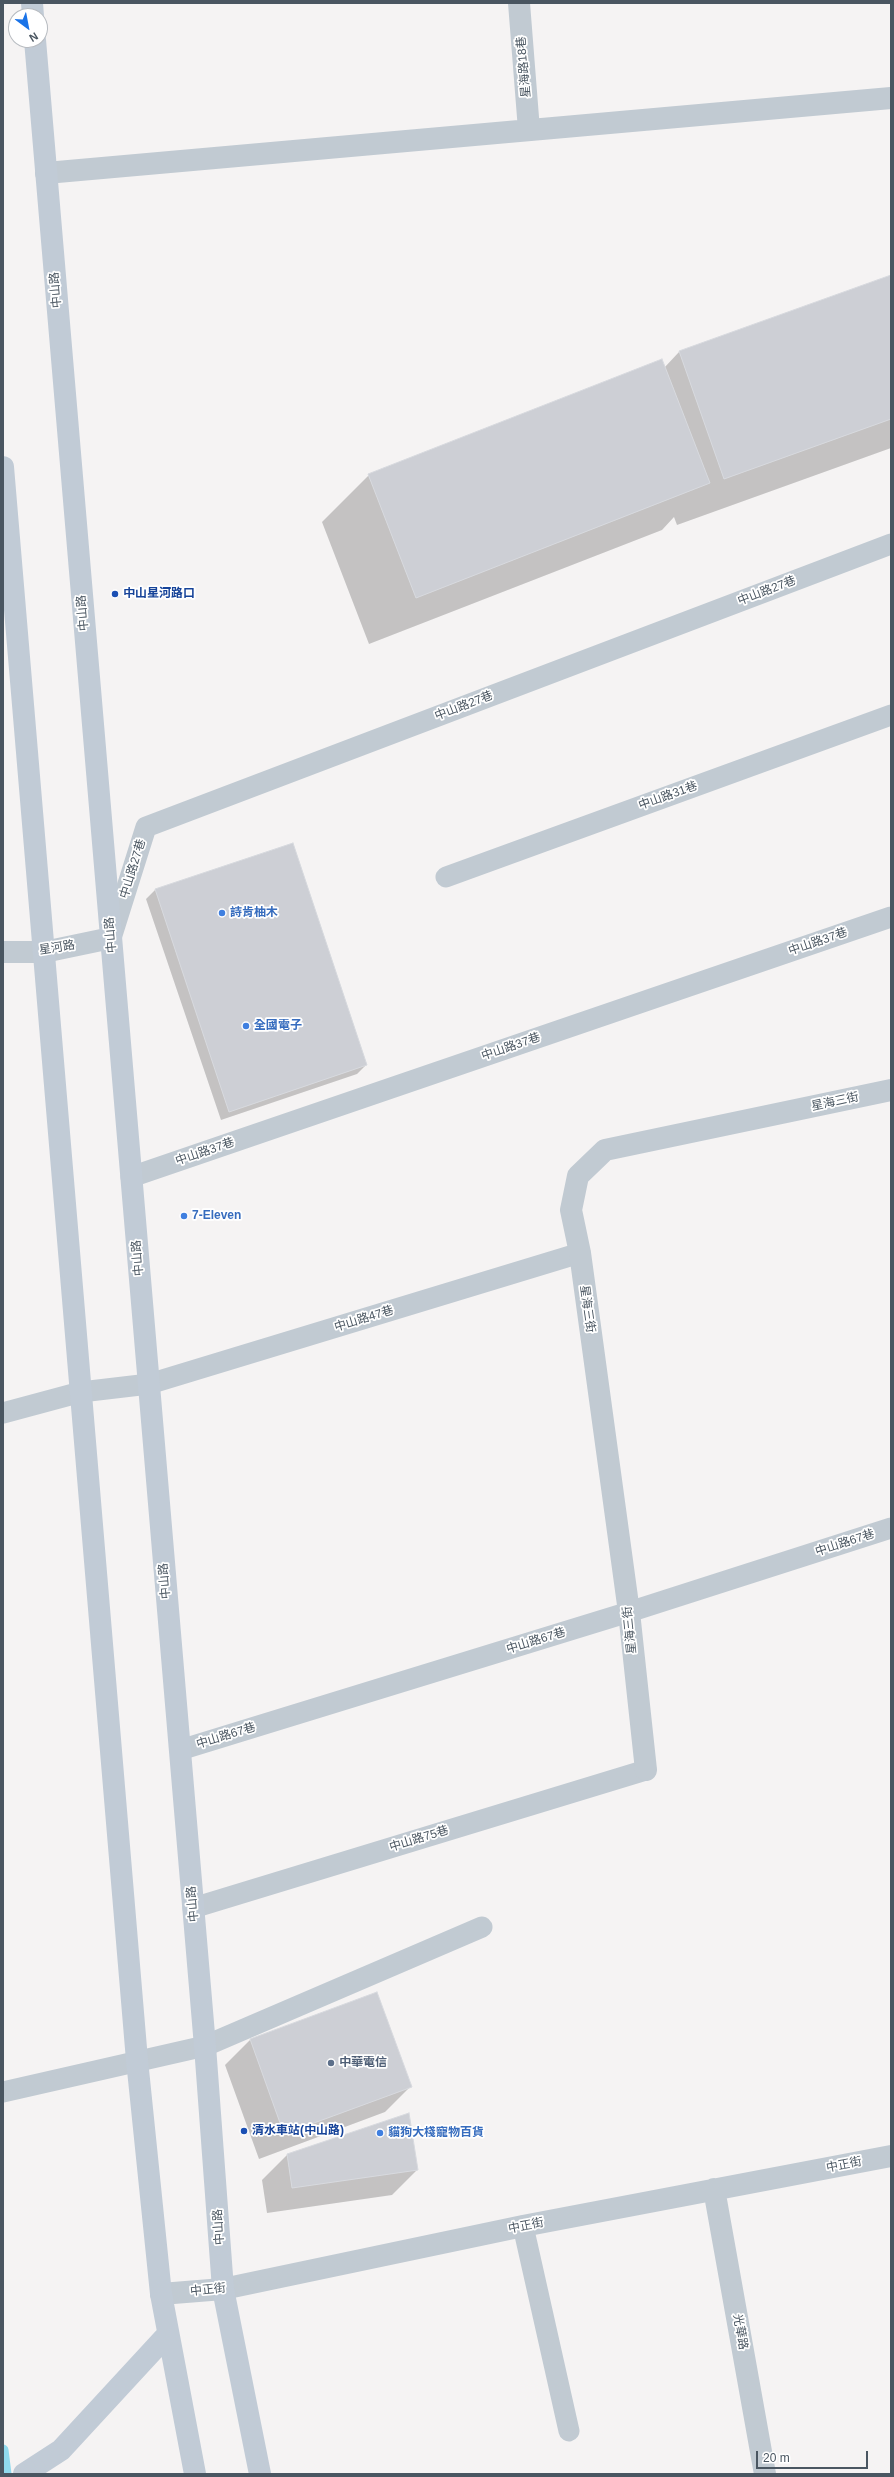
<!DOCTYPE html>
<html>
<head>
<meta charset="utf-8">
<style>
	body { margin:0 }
	#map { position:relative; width:894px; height:2477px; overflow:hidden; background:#f5f3f3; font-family:Arial,sans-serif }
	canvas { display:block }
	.frame { position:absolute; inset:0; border:4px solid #4a5661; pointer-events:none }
	.north { position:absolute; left:8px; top:8px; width:40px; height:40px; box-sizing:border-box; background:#fff; border:1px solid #b7bbc0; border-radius:50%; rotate:148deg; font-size:11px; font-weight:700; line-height:16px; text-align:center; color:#4a5661 }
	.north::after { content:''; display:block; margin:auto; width:14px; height:18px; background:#1a73e8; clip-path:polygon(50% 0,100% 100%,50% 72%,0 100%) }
	.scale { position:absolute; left:756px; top:2451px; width:112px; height:18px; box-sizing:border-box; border:2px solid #4a5661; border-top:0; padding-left:5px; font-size:12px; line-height:14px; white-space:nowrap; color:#4a5661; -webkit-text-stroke:3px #fff; paint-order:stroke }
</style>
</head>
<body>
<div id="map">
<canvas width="894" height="2477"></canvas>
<div class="frame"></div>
<div class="north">N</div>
<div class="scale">20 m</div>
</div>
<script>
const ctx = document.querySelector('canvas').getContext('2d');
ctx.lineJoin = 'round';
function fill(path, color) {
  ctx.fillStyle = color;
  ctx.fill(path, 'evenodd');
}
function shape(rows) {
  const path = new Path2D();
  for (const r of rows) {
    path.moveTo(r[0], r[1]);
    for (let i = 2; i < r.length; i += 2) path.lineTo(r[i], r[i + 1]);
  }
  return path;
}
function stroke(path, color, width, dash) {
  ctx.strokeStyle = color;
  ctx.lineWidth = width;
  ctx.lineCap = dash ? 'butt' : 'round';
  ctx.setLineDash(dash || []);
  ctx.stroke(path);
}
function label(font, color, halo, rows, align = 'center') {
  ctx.font = font + ' Arial,"Noto Sans TC",sans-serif';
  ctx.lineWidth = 3.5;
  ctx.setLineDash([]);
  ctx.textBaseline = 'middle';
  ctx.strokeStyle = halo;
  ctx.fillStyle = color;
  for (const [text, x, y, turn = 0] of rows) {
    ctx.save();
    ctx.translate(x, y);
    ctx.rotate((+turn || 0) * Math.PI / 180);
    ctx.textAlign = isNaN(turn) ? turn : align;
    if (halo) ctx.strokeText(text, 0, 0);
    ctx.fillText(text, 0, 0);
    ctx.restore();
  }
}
const shadow = shape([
	[891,276,891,448,677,525,674,517,662,530,369,644,322,522,369,475,664,368,679,352],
	[292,844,366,1065,357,1074,221,1120,146,899,155,890],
	[376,1993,410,2087,385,2112,259,2159,225,2065,250,2040],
	[287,2155,417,2170,392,2195,267,2213,262,2180]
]);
const stream = shape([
	[3,2450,6,2474]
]);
const building = shape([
	[891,275,891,419,724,479,679,351,891,275],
	[662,359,710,483,416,598,368,474,662,359],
	[293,843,367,1065,229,1112,155,889,293,843],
	[377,1992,412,2087,284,2134,250,2039,377,1992],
	[409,2113,418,2170,292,2188,287,2154,409,2113]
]);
const lane = shape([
	[446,877,891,715],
	[111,938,146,827,891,544],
	[131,1177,891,917],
	[3,1413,81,1392,149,1384,580,1253],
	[180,1750,629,1612,891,1528],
	[193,1908,646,1770],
	[3,2092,205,2046,482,1927],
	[523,2226,569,2431]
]);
const street = shape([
	[519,3,529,130],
	[46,173,891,98],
	[3,952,44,952,111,938],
	[646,1770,629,1612,580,1253,571,1210,578,1176,605,1150,891,1090],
	[714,2189,765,2474],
	[161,2294,223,2289,523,2226,891,2156]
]);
const secondary = shape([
	[32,3,33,16],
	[35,40,205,2046,223,2289,260,2474],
	[3,467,137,2060,161,2294,195,2474],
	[24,2474,61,2450,168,2334]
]);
const markers = [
	[115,594,4,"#1a4fb4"],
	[222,913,4,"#3f7fe0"],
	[246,1026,4,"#3f7fe0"],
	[184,1216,4,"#3f7fe0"],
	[331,2063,4,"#5c6f8a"],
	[244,2131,4,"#1a4fb4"],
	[380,2133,4,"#3f7fe0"]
];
const streetNames = [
	["星海路18巷",524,67,-95],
	["中山路",56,290,-95],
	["中山路27巷",767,591,-21],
	["中山路",83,613,-95],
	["中山路27巷",464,706,-21],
	["中山路31巷",668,796,-20],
	["中山路27巷",133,869,-73],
	["中山路",111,935,-95],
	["中山路37巷",818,942,-19],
	["星河路",57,948,-9],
	["中山路37巷",511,1047,-19],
	["星海三街",835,1102,-12],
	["中山路37巷",205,1152,-19],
	["中山路",138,1258,-95],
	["星海三街",587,1309,82],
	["中山路47巷",364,1319,-17],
	["中山路67巷",845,1543,-18],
	["中山路",165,1581,-95],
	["星海三街",630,1630,-96],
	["中山路67巷",536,1641,-17],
	["中山路67巷",226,1736,-17],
	["中山路75巷",419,1839,-17],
	["中山路",193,1904,-95],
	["中正街",844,2165,-11],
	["中正街",526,2226,-11],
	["中山路",219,2227,-94],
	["中正街",208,2290,-6],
	["光華路",740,2332,80]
];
const transitNames = [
	["中山星河路口",123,594],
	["清水車站(中山路)",252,2131]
];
const shopNames = [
	["詩肯柚木",230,913],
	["全國電子",254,1026],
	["7-Eleven",192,1216],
	["貓狗大棧寵物百貨",388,2133]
];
const serviceNames = [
	["中華電信",339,2063]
];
fill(shadow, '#0003');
stroke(stream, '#90daee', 11);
fill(building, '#cdcfd5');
stroke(building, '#d7d9de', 1);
stroke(lane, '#c1cad2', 21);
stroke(street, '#c1cad2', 22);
stroke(secondary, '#c1cbd6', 22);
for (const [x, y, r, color] of markers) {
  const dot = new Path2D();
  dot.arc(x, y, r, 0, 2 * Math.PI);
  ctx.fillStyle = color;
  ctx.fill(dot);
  stroke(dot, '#fff', 1.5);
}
label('12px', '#4a5661', '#fff', streetNames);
label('bold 12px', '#164399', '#fff', transitNames, 'left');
label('bold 12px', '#366cbe', '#fff', shopNames, 'left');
label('bold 12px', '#4e5e75', '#fff', serviceNames, 'left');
</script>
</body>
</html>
